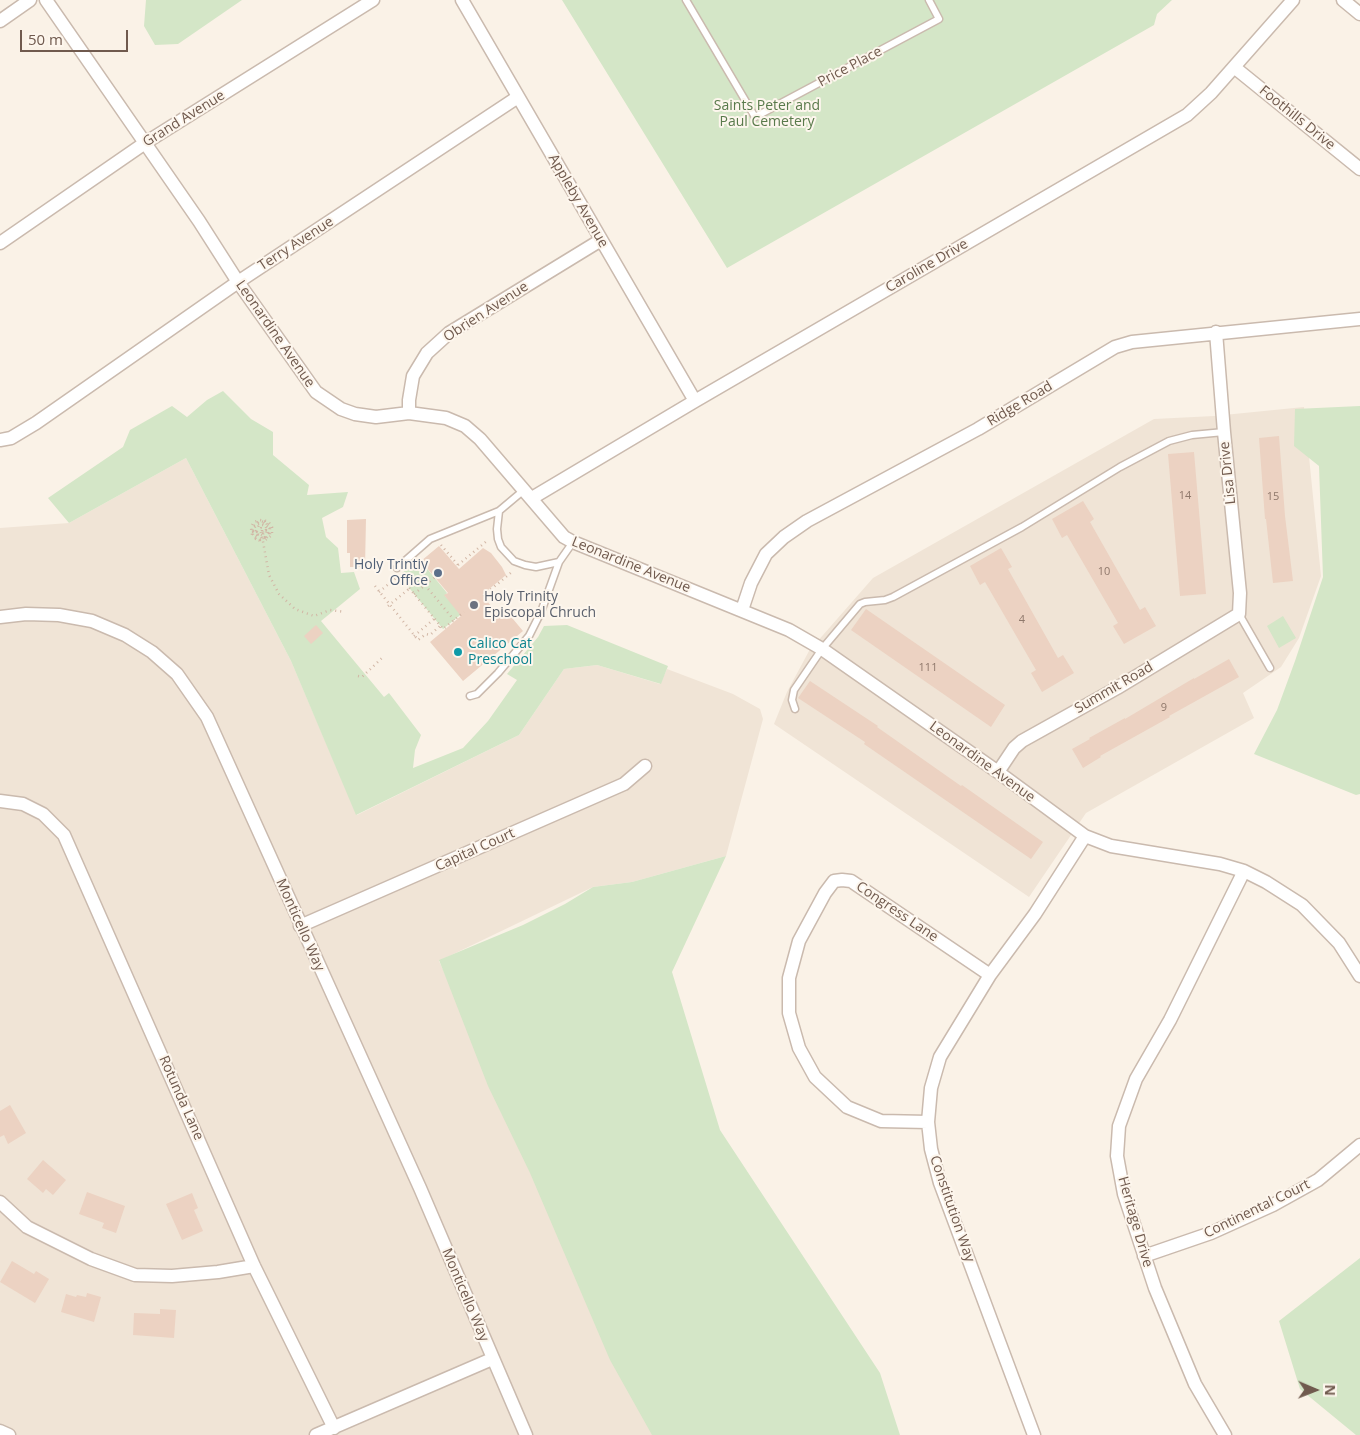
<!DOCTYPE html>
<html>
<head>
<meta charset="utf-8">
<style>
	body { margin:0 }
	#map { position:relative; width:1360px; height:1435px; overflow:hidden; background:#faf2e7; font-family:"Open Sans",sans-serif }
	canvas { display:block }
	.north { position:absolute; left:1290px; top:1365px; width:50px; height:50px; -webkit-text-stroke:4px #fdf6ed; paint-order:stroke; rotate:91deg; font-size:14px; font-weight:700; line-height:20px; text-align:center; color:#705a4e }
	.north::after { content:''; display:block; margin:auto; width:18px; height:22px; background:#705a4e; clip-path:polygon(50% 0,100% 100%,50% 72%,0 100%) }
	.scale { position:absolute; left:20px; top:30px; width:108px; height:22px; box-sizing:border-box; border:2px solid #705a4e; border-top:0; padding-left:6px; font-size:15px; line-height:18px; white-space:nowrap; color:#705a4e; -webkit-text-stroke:4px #fdf6ed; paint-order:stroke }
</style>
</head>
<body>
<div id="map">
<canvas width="1360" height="1435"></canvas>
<div class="north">N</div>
<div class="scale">50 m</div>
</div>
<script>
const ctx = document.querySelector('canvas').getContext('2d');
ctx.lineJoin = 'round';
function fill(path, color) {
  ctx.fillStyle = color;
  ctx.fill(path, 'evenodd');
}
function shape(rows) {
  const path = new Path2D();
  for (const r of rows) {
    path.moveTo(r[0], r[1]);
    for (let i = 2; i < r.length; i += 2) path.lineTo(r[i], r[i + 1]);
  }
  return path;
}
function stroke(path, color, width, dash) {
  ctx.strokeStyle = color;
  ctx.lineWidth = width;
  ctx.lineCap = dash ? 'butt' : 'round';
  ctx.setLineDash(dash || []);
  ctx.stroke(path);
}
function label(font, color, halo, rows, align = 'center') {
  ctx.font = font + ' "Open Sans",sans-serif';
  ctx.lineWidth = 4;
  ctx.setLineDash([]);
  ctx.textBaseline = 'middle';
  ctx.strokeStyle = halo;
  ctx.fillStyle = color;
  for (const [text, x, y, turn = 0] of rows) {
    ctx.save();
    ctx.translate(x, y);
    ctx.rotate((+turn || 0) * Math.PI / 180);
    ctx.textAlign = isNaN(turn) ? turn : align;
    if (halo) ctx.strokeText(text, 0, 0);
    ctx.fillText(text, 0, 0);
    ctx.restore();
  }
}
const residential = shape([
	[1304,407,1321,576,1299,638,1281,667,1243,693,1254,718,1086,813,1029,897,774,724,787,692,809,651,873,578,1154,419,1214,416],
	[186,458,291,661,357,815,519,735,564,669,597,665,660,684,667,669,733,694,760,709,763,719,726,856,632,882,593,887,439,961,656,1435,0,1435,0,528,69,523]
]);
const green = shape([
	[146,0,242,0,178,44,155,45,144,26],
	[562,0,1172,0,1157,14,1154,25,727,268],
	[223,391,251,419,273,432,273,455,309,485,307,495,348,492,343,507,322,518,326,537,338,548,341,573,354,572,360,589,321,621,384,697,389,693,421,735,415,750,413,768,463,748,488,721,517,680,507,674,538,637,544,626,567,625,668,666,661,684,597,665,564,669,519,735,356,815,291,661,186,458,69,523,48,498,123,447,130,430,172,406,187,417,207,400],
	[1360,406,1360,794,1356,795,1254,754,1277,710,1295,661,1323,577,1319,466,1294,446,1295,409],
	[420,560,447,593,445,596,464,612,443,629,401,578,402,573],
	[1283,616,1296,638,1279,648,1267,626],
	[726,856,672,972,720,1130,880,1373,900,1435,652,1435,610,1360,530,1173,488,1086,439,960,523,925,565,904,593,887,632,882],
	[1360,1258,1360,1435,1356,1435,1300,1389,1279,1321]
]);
const building = shape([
	[1279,436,1285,516,1293,581,1273,583,1266,519,1265,519,1259,438],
	[1194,452,1206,594,1180,596,1168,454],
	[1083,501,1094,519,1090,522,1140,610,1145,607,1156,626,1124,644,1113,626,1118,623,1067,535,1062,538,1052,519],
	[366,519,365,567,350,567,350,553,347,553,347,520],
	[439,546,459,569,483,548,491,553,502,567,506,575,482,595,497,613,503,607,523,631,463,681,430,642,461,616,444,595,448,593,421,561],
	[1001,548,1012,567,1008,569,1058,658,1063,655,1074,673,1042,692,1031,673,1036,670,985,582,980,585,970,566],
	[866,609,1005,705,991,727,851,630],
	[316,625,323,633,311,644,304,636],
	[1229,659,1239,677,1169,716,1170,717,1100,756,1101,757,1083,768,1072,749,1090,739,1089,738,1125,718,1125,719,1194,678,1194,679],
	[810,681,878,726,877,727,961,786,962,785,1043,842,1031,859,864,744,865,742,798,698],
	[10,1105,26,1133,8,1144,4,1135,0,1137,0,1111],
	[43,1160,66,1180,53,1195,46,1189,43,1193,27,1179],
	[87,1192,125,1206,116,1233,102,1228,104,1223,79,1214],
	[192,1193,198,1208,194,1210,203,1231,182,1240,166,1204],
	[12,1261,34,1274,36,1271,49,1279,35,1303,0,1282],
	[87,1293,101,1297,94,1322,61,1312,66,1294,76,1297,77,1295,86,1297],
	[160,1309,176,1310,174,1338,133,1335,134,1313,160,1314]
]);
const path = shape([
	[262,530,262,535,257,532,261,533,260,530,261,528,263,529,263,533,266,530,263,534,264,541,272,535,272,527,268,521,260,520,254,522,252,525,251,528,252,535,260,541,261,541,261,538,253,532,260,540,256,539,252,533,254,524,260,521,254,526,253,531,256,525,261,523,265,524,270,529,266,523,261,521,266,522,270,526,270,535,265,539,270,531,265,537,267,530,265,525,259,525,256,531,257,534,262,536,269,575,279,594,295,609,314,616,330,610,345,612],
	[441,545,458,565,457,566],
	[458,565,488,540],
	[401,576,401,578,443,629,464,612],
	[425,585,454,620],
	[375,586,418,640,426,634,430,635,440,626],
	[379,592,396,578],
	[414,594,435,577],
	[483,596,513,571],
	[388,606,410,588],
	[414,636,434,619],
	[358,676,362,677,382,658]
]);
const service = shape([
	[686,0,755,117,939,19,929,0],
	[499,511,497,529,498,539,501,547,514,561,525,565,536,567,559,562],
	[397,568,430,539,499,511,524,490],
	[1239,614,1270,668],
	[470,696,477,694,498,673,529,636,541,612,559,562,573,542],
	[795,709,792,700,794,690,822,649,860,604,865,602,885,600,893,597,1022,527,1120,467,1169,441,1192,435,1224,432]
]);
const minor = shape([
	[46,0,199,221,238,282,316,392,341,409,355,414,376,417,409,413,446,418,465,426,480,439,564,537,573,542,789,630,822,649,998,772,1085,836,1111,846,1220,864,1244,871,1266,882,1302,905,1339,943,1360,976],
	[462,0,695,401],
	[1343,0,1360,14],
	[0,21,30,0],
	[1234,67,1360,169],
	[0,243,145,143,373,0],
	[409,413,409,400,413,376,427,353,449,333,601,240],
	[0,440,11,438,36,423,238,282,518,97],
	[532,498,695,401,1187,115,1211,93,1293,0],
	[742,610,751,583,766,554,784,537,807,521,978,429,1115,347,1132,342,1360,319],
	[0,617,26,614,59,615,92,621,125,635,152,652,177,674,207,717,420,1188,526,1435],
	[998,772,1014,748,1022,741,1117,688,1239,614,1240,593,1224,432,1216,332],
	[0,801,23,804,43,814,64,835,254,1266,334,1428],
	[300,926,624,784,645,766],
	[928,1122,881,1121,847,1107,815,1077,799,1048,789,1013,789,978,799,941,825,893,834,881,842,880,851,881,990,975],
	[0,1202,27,1227,91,1259,135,1275,172,1276,218,1272,254,1266],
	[1144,1256,1211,1233,1273,1205,1318,1180,1360,1145],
	[0,1431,9,1435],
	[316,1435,492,1359],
	[1034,1435,940,1183,931,1149,928,1122,931,1088,940,1057,990,975,1035,914,1085,836],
	[1225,1435,1195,1384,1155,1288,1124,1194,1117,1156,1119,1126,1136,1079,1170,1020,1244,871]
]);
const markers = [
	[438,573,5,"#5c6f8a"],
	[474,605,5,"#6b7280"],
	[458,652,5,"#0f9aa8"]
];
const numberNames = [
	["14",1185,496],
	["15",1273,497],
	["10",1104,572],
	["4",1022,620],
	["111",928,668],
	["9",1164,708]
];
const streetNames = [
	["Price Place",850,67,-28],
	["Foothills Drive",1297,118,39],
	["Grand Avenue",184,119,-32],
	["Appleby Avenue",578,201,60],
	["Terry Avenue",296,244,-33],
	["Caroline Drive",927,266,-30],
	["Obrien Avenue",486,312,-33],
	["Leonardine Avenue",275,334,55],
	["Ridge Road",1020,404,-31],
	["Lisa Drive",1228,473,-96],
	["Leonardine Avenue",631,565,22],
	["Summit Road",1114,688,-30],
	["Leonardine Avenue",982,762,36],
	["Capital Court",475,850,-24],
	["Congress Lane",897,912,34],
	["Monticello Way",300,925,66],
	["Rotunda Lane",181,1098,66],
	["Constitution Way",952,1209,71],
	["Continental Court",1257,1209,-26],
	["Heritage Drive",1135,1222,74],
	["Monticello Way",465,1295,67]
];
const parkNames = [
	["Saints Peter and",767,106],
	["Paul Cemetery",767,122]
];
const serviceNames = [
	["Holy Trintiy",428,565],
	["Office",428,581]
];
const worshipNames = [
	["Holy Trinity",484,597],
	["Episcopal Chruch",484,613]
];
const cultureNames = [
	["Calico Cat",468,644],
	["Preschool",468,660]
];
fill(residential, '#f0e4d6');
fill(green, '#d4e6c7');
fill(building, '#ecd2c2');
stroke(service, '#cabaae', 9);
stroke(minor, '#cabaae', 15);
stroke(path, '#d1b6a5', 2.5, [1, 4]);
stroke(service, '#fff', 6);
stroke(minor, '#fff', 12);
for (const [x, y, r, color] of markers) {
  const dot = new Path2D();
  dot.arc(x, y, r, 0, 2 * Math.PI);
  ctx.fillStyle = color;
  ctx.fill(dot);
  stroke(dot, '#fdf6ed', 2);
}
label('11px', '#8f786b', null, numberNames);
label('14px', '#705a4e', '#fdf6ed', streetNames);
label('14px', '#597a4b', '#fdf6ed', parkNames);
label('14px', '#4e5e75', '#fdf6ed', serviceNames, 'right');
label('14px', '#5b616d', '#fdf6ed', worshipNames, 'left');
label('14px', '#0d838f', '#fdf6ed', cultureNames, 'left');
</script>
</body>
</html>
